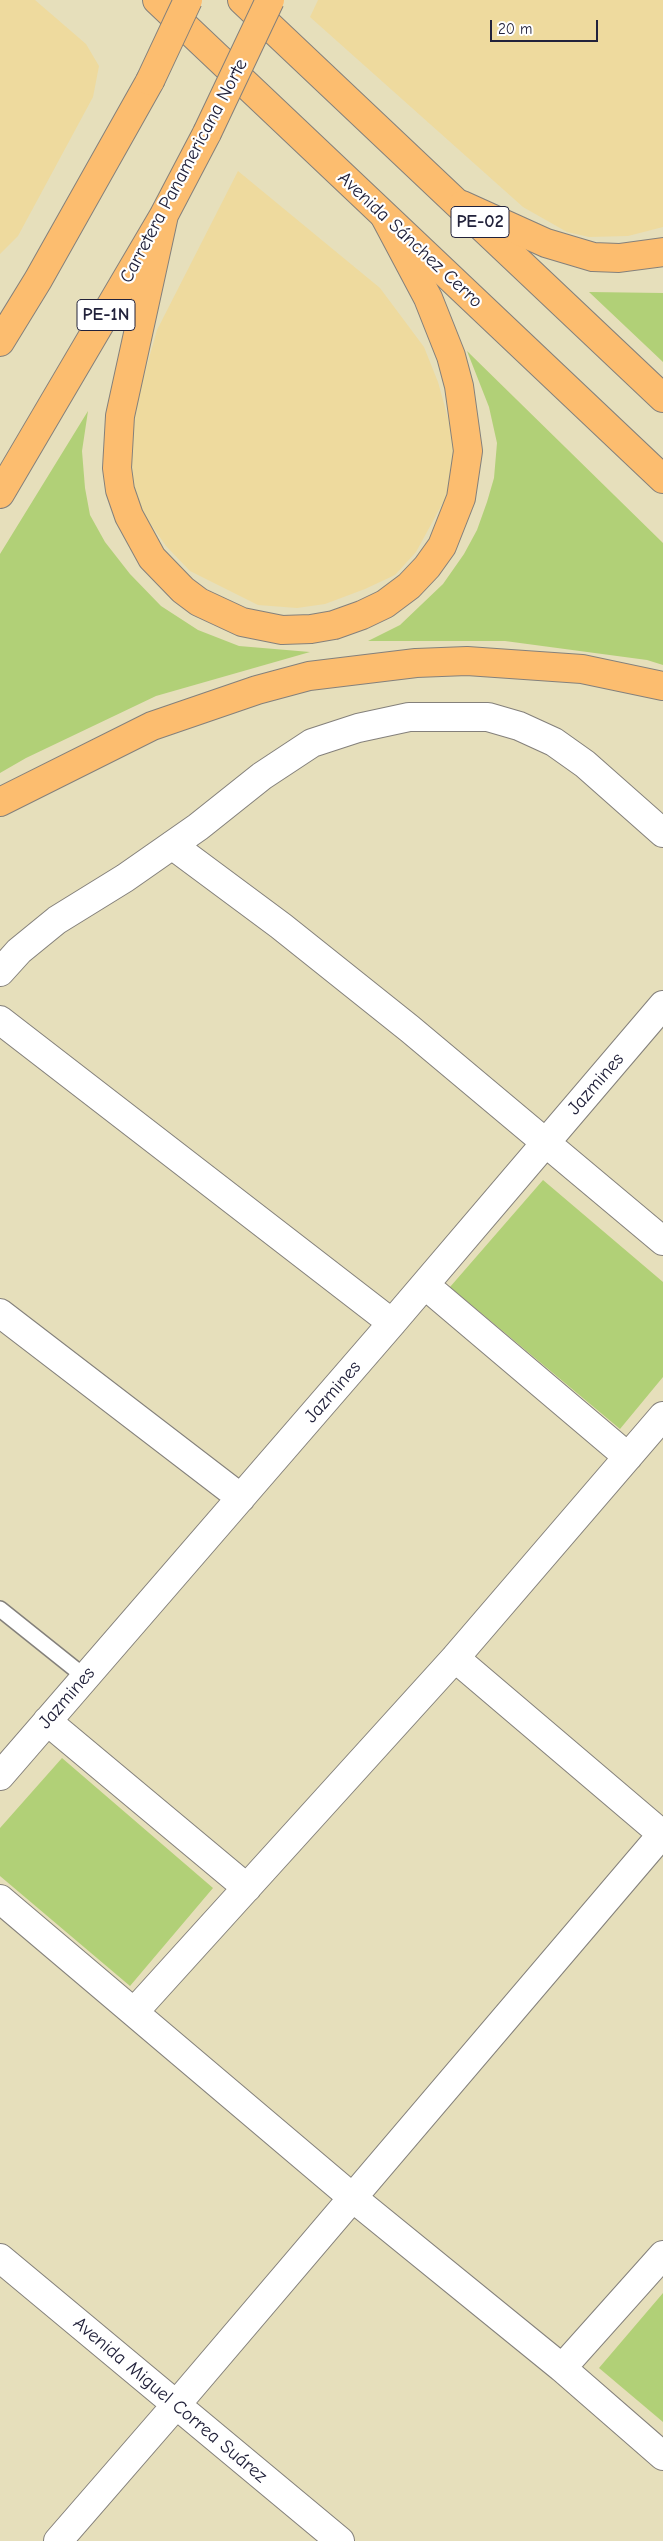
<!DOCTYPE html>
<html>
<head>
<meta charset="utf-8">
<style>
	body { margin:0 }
	#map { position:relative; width:663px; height:2541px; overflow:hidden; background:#e6dfbb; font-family:"Comic Neue",sans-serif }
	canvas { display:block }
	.scale { position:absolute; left:490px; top:20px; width:108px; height:22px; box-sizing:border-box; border:2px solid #22223b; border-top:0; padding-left:6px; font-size:15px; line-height:18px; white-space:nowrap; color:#22223b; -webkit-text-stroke:4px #fff; paint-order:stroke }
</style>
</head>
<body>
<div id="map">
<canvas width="663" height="2541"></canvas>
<div class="scale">20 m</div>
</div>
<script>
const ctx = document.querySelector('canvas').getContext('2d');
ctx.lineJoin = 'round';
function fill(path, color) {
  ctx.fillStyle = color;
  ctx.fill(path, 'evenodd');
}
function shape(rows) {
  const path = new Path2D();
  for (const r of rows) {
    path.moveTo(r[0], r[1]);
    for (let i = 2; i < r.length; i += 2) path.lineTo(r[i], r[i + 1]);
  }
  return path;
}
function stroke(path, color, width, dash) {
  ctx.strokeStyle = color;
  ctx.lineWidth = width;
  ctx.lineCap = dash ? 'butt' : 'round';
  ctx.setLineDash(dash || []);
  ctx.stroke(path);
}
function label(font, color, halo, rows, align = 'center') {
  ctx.font = font + ' "Comic Neue",sans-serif';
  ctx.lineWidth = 4.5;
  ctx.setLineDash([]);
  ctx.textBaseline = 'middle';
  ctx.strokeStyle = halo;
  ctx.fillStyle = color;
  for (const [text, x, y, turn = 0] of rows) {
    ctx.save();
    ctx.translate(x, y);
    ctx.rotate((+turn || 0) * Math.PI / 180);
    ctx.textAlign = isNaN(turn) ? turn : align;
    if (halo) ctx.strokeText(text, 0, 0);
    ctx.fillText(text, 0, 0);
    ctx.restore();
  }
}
const green = shape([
	[589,292,663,293,663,362],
	[467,351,663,543,663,665,647,660,505,641,368,641,400,625,443,584,464,554,477,530,487,502,494,478,497,443,489,407],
	[88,411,82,451,85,488,90,515,105,542,130,574,161,606,198,630,239,646,310,652,156,696,26,758,0,773,0,554],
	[543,1180,663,1282,663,1377,620,1429,450,1287],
	[62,1758,213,1888,130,1986,0,1876,0,1828],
	[663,2293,663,2422,599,2368]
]);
const sand = shape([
	[0,0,35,0,86,44,99,66,93,97,18,236,0,254],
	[318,0,663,0,663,227,628,236,589,237,567,232,523,207,310,17],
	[238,171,380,288,424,347,438,382,456,447,453,474,445,499,416,552,395,575,365,589,325,604,297,608,258,605,190,571,166,546,143,513,133,482,130,425,157,330]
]);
const service = shape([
	[0,1609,85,1677]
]);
const minor = shape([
	[172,845,281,926,410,1029,663,1241],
	[0,972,19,951,57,920,125,878,198,827,262,776,312,743,358,728,409,717,488,717,519,726,554,742,585,764,663,833],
	[0,1020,392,1323],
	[425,1285,628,1457],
	[0,1313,241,1498],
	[455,1658,662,1834],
	[47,1721,247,1888],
	[0,1776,392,1323,663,1005],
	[0,1899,353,2198,562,2368,663,2456],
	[135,2011,455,1658,663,1416],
	[0,2258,340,2541],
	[562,2368,663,2255],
	[58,2541,176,2405,663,1833]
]);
const trunk = shape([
	[157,0,663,479],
	[242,0,663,398]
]);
const motorway = shape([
	[462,205,546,243,593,257,619,258,663,252],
	[164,215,120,416,117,468,120,490,129,516,152,558,183,590,199,602,242,622,282,630,311,629,334,625,362,615,385,604,409,586,427,567,442,546,461,498,468,451,459,386,451,356,428,298,385,217],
	[0,342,38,280,150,81],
	[0,494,164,215,207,133],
	[0,802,152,726,257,690,309,676,416,663,467,661,582,669,663,686]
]);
const motorwayBridge = shape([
	[150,81,188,0],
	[207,133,270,0]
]);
const shields = [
	[480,222,58],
	[106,315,58]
];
const shieldNames = [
	["PE-02",480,222],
	["PE-1N",106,315]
];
const streetNames = [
	["Carretera Panamericana Norte",184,171,-62],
	["Avenida Sánchez Cerro",410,240,43],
	["Jazmines",596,1084,-49],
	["Jazmines",333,1392,-49],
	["Jazmines",67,1698,-49],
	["Avenida Miguel Correa Suárez",170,2400,40]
];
fill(green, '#b1d077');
fill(sand, '#eeda9e');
stroke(service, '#84807b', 18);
stroke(minor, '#84807b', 30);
stroke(trunk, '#84807b', 30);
stroke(motorway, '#84807b', 30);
stroke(service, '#fff', 15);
stroke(minor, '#fff', 28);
stroke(trunk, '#fcbd6f', 28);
stroke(motorway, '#fcbd6f', 28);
stroke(motorwayBridge, '#84807b', 30, []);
stroke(motorwayBridge, '#fcbd6f', 28);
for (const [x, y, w] of shields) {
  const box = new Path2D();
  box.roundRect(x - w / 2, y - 15.5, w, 31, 4);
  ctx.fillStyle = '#fff';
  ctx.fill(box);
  stroke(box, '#22223b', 1);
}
label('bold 18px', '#22223b', null, shieldNames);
label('19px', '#22223b', '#fff', streetNames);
</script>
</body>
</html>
